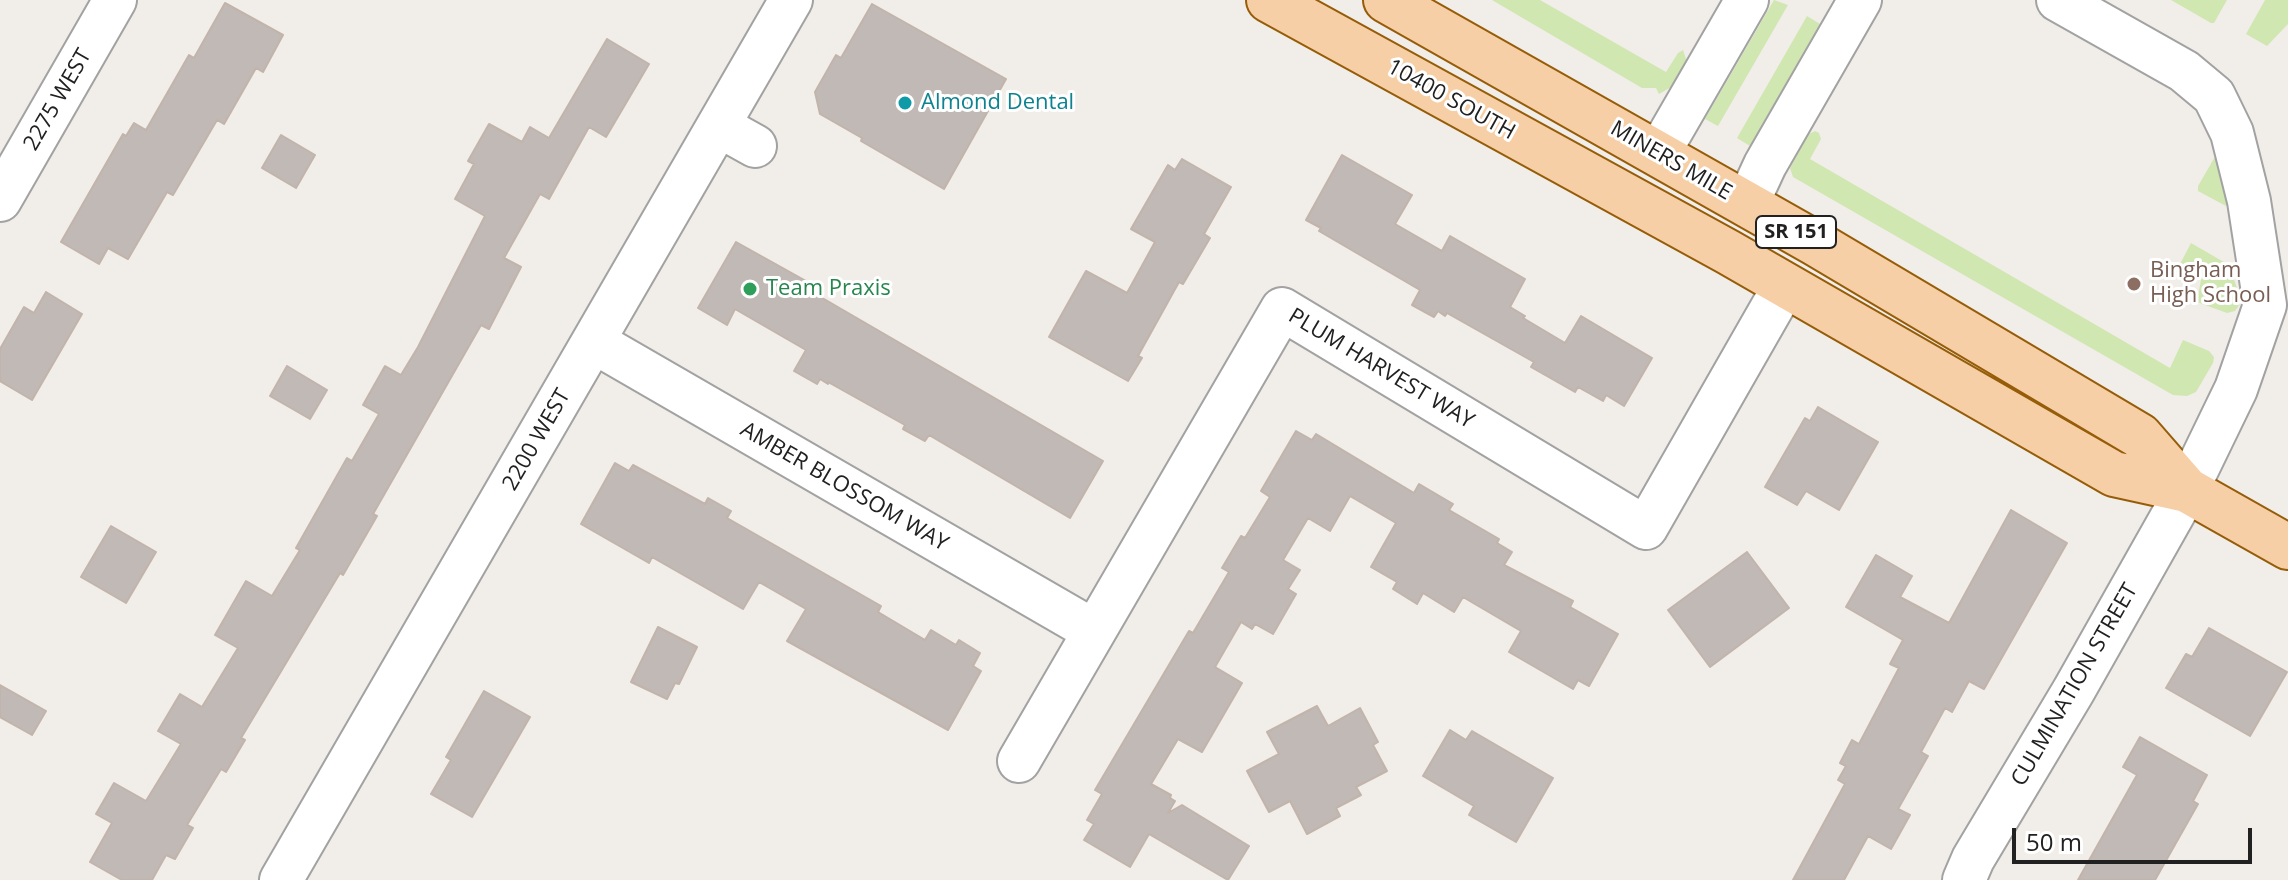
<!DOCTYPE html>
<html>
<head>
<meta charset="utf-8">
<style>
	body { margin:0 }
	#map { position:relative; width:2288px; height:880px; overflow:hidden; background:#f1ede8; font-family:"Open Sans",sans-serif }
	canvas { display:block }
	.scale { position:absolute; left:2012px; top:828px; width:240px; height:36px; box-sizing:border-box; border:4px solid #212121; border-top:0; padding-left:10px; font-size:24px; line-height:28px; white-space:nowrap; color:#212121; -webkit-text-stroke:6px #fff; paint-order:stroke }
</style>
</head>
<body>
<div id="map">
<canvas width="2288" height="880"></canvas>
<div class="scale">50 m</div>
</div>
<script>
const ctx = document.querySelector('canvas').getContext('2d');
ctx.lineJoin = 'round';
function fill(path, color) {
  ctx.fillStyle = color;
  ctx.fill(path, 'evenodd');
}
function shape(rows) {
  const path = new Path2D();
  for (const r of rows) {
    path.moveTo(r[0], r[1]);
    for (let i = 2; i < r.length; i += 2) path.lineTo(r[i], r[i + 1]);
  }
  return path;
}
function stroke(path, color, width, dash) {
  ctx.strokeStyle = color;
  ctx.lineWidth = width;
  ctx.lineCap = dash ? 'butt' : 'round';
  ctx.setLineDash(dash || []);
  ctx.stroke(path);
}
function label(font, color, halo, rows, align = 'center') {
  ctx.font = font + ' "Open Sans",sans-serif';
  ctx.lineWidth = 6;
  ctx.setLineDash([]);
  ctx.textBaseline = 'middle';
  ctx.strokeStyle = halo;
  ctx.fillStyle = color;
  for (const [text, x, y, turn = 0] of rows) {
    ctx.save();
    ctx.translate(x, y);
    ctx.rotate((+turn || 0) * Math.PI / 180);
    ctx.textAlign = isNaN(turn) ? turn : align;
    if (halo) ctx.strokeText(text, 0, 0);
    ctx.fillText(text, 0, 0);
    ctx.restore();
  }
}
const grass = shape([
	[1492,0,1540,0,1666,72,1678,53,1683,50,1687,62,1671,87,1659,94,1656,88,1642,88],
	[1774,0,1788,5,1718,126,1705,119],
	[2171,0,2227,0,2214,23,2211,23],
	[2265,0,2288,0,2288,24,2267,46,2246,34],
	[1807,16,1820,24,1750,146,1737,138],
	[1815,131,1819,133,1821,139,1810,159,2170,368,2183,340,2209,351,2214,357,2213,363,2196,392,2187,396,2173,395,1793,177,1790,168,1809,134],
	[2216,155,2229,204,2226,206,2198,191,2198,186],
	[2191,243,2229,265,2239,294,2240,304,2235,311,2227,313,2197,302,2202,274,2180,264]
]);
const building = shape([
	[225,3,283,35,263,72,256,68,224,124,217,120,173,195,167,192,128,259,108,248,99,264,61,242,123,134,126,136,134,123,146,130,189,55,194,58,225,3],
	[872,4,1006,79,944,189,861,141,862,138,820,114,815,92,836,55,841,58,872,4],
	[607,39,649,64,606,137,589,127,549,199,540,194,504,258,521,267,489,329,481,325,373,514,377,516,343,575,340,573,241,738,245,740,226,772,221,769,187,825,193,828,175,859,166,855,152,880,122,880,90,862,112,823,96,814,114,783,146,801,181,744,158,731,180,694,202,707,238,648,215,635,246,581,272,596,300,550,296,548,347,458,352,461,379,414,363,405,385,366,401,375,418,347,485,216,455,199,474,164,468,161,489,124,522,142,530,127,549,138,607,39],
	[281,135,315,155,296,188,262,168,281,135],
	[1342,155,1412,195,1395,224,1442,251,1450,236,1525,279,1510,307,1525,316,1523,318,1565,343,1581,316,1652,358,1624,406,1606,395,1603,401,1578,387,1575,392,1531,367,1534,362,1447,313,1445,316,1438,311,1434,317,1412,305,1420,290,1319,231,1321,228,1306,220,1342,155],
	[1182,159,1231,187,1204,234,1210,238,1183,284,1179,282,1138,356,1142,358,1128,381,1049,337,1086,271,1127,293,1155,242,1131,229,1168,165,1175,170,1182,159],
	[736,242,815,286,812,292,1103,461,1070,518,929,435,925,441,903,429,905,425,828,382,828,384,820,379,817,384,794,371,806,350,735,309,727,325,698,308,736,242],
	[46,292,82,314,32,400,0,381,0,349,24,307,34,313,46,292],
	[287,366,327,390,310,419,270,396,287,366],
	[1818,407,1878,442,1839,510,1806,491,1797,505,1765,487,1805,418,1810,421,1818,407],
	[1296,431,1312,440,1316,434,1414,493,1419,484,1453,504,1449,510,1499,539,1497,543,1512,552,1504,565,1573,601,1570,607,1618,634,1589,686,1578,680,1573,689,1509,652,1521,631,1463,597,1454,612,1423,593,1417,604,1393,589,1397,582,1371,567,1396,523,1350,496,1330,531,1308,518,1283,560,1300,570,1288,589,1296,594,1273,634,1255,624,1252,629,1241,622,1215,667,1242,683,1202,752,1178,739,1151,784,1171,795,1170,798,1175,801,1168,813,1182,805,1249,846,1228,880,1149,834,1130,867,1084,840,1094,824,1087,820,1102,794,1095,790,1189,631,1193,633,1229,572,1222,568,1241,536,1245,538,1270,497,1261,491,1296,431],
	[615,463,629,471,633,465,705,504,708,498,731,511,727,518,881,606,878,612,925,640,931,630,956,645,959,640,980,653,973,666,981,671,948,730,787,641,806,609,759,582,743,609,652,557,649,563,581,524,615,463],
	[2011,510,2067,543,1984,689,1969,681,1952,712,1945,708,1921,752,1928,756,1898,809,1910,815,1891,849,1868,836,1844,880,1793,880,1845,784,1838,780,1846,766,1840,763,1852,740,1859,744,1899,668,1890,664,1903,640,1846,607,1876,555,1912,576,1900,597,1949,623,2011,510],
	[111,526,156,552,126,603,81,577,111,526],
	[1747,552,1789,608,1710,667,1668,610,1747,552],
	[658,627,697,647,679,684,675,683,667,699,631,682,658,627],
	[2209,628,2287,672,2250,736,2166,688,2186,654,2192,657,2209,628],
	[0,685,46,711,32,735,0,717,0,685],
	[484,691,530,717,472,817,431,794,451,760,446,757,484,691],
	[1317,706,1328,726,1360,708,1378,742,1373,745,1387,771,1356,787,1361,795,1336,808,1340,816,1307,834,1290,801,1269,812,1247,771,1279,754,1267,732,1317,706],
	[1450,730,1466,740,1472,731,1553,778,1516,842,1469,815,1474,806,1423,776,1450,730],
	[2140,737,2207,775,2193,801,2198,804,2155,880,2078,880,2137,775,2123,767,2140,737]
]);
const minor = shape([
	[719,126,755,146],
	[1658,154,1747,0],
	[0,200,115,0],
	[1747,204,1765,165,1860,0],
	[594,342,1094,631],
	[1019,761,1282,309,1646,528,1785,285],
	[281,880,791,0],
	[1964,880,1973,859,2074,690,2187,490,2236,389,2265,305,2249,201,2232,133,2214,96,2184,71,2058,0]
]);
const major = shape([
	[1269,0,1728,252,2114,474,2187,490,2288,547],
	[1386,0,1815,243,2140,436,2187,490]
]);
const markers = [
	[905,103,8,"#0f9aa8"],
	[2134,284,8,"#8d6e63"],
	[750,289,8,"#2e9e5b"]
];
const shields = [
	[1796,232,80]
];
const shieldNames = [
	["SR 151",1796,232]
];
const streetNames = [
	["2275 WEST",58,100,-60],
	["10400 SOUTH",1451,100,29],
	["MINERS MILE",1671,161,30],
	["PLUM HARVEST WAY",1381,369,31],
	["2200 WEST",537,440,-60],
	["AMBER BLOSSOM WAY",844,487,30],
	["CULMINATION STREET",2075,685,-60]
];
const cultureNames = [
	["Almond Dental",921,103]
];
const educationNames = [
	["Bingham",2150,271],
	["High School",2150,296]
];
const leisureNames = [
	["Team Praxis",766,289]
];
fill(grass, '#d0e7b2');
fill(building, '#c1b9b5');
stroke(building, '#c2b4ab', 2);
stroke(minor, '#a2a2a2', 46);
stroke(major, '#965d08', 48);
stroke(minor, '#fff', 42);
stroke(major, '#f7cfa7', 44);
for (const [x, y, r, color] of markers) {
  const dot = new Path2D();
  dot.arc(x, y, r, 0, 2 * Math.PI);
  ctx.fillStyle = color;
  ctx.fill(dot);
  stroke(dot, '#fff', 3);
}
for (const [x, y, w] of shields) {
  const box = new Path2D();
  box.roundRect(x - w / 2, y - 16, w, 32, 6);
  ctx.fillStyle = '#fff';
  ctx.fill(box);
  stroke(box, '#212121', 2);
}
label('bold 20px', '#212121', null, shieldNames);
label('22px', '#212121', '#fff', streetNames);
label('22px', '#0d838f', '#fff', cultureNames, 'left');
label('22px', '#785e54', '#fff', educationNames, 'left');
label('22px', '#27864d', '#fff', leisureNames, 'left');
</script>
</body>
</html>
